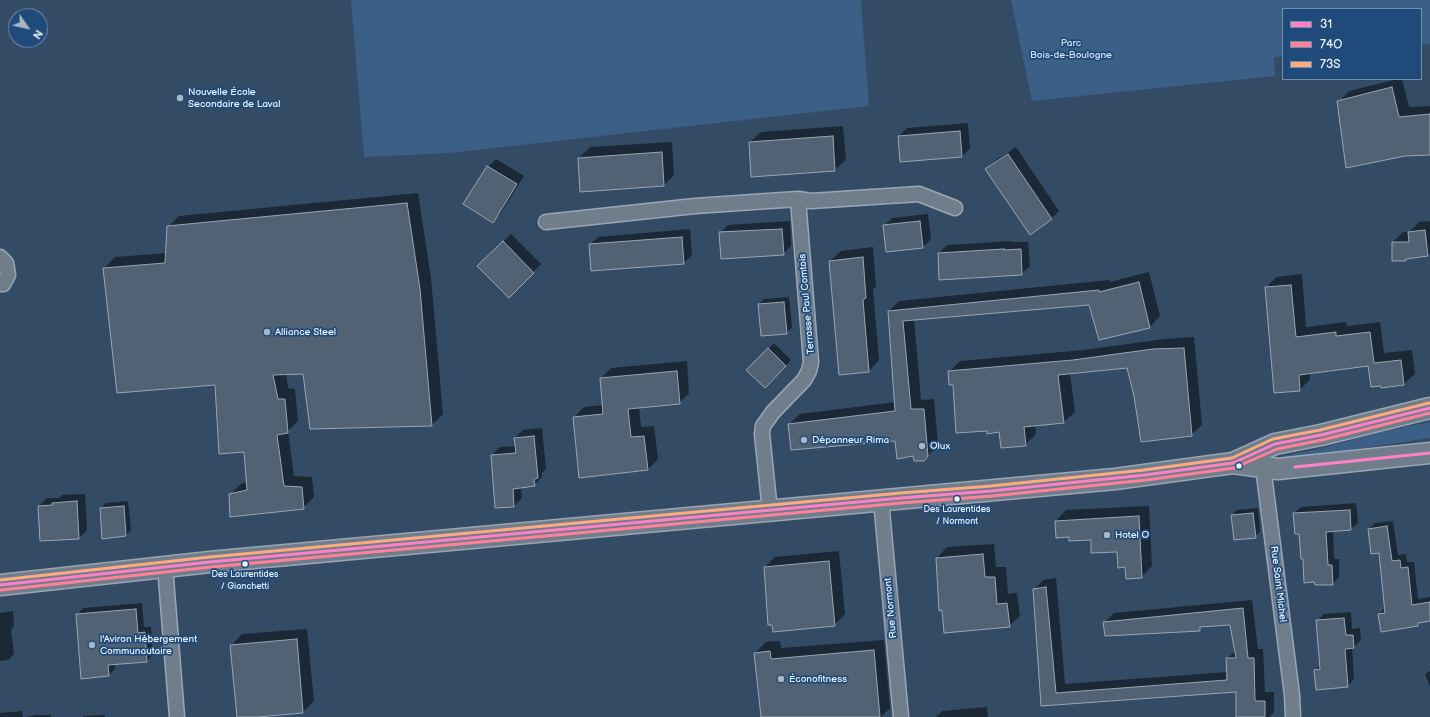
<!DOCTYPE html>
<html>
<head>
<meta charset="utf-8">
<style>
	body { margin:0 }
	#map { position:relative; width:1430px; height:717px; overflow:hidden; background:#344b65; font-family:"Balsamiq Sans",sans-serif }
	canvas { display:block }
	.legend { position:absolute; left:1282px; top:8px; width:140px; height:72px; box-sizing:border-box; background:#1f4a7a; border:1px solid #6f8dac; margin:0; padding:5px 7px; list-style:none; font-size:12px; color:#e8f1f8 }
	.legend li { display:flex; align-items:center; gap:8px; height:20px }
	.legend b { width:20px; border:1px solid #6f8dac }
	.north { position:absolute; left:8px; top:8px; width:40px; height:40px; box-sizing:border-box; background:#1f4a7a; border:1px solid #6f8dac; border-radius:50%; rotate:124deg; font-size:11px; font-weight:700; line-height:16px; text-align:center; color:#e8f1f8 }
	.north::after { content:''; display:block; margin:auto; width:14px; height:18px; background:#a9b7c5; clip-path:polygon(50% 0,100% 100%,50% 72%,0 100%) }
</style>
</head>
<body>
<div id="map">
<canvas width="1430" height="717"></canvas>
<ul class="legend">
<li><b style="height:5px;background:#ff80c5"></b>31</li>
<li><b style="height:5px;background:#ff8098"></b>74O</li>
<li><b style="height:5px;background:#ffa980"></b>73S</li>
</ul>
<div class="north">N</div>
</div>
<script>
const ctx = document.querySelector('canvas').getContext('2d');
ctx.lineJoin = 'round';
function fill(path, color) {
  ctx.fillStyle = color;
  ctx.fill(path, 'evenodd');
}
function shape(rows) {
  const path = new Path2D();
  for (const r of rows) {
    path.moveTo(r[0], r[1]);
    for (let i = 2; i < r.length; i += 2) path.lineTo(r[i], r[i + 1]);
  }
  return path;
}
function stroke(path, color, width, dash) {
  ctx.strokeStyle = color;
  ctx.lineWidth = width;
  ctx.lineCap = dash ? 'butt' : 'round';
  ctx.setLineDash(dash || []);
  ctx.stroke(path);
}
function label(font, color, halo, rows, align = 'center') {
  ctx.font = font + ' "Balsamiq Sans",sans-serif';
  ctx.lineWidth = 3.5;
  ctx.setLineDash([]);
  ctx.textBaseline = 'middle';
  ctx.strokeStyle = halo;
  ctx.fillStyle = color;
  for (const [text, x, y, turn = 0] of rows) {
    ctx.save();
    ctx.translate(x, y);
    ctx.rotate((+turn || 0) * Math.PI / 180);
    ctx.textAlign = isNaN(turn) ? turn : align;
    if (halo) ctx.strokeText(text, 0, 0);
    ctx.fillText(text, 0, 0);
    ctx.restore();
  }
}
const green = shape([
	[351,0,861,0,869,106,449,153,364,157],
	[1011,0,1430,0,1430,44,1421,45,1421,9,1283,9,1283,56,1274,57,1275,76,1032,101],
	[1430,422,1430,438,1284,460,1283,456,1319,449,1377,433]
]);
const shadow = shape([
	[1398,79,1402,79,1409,107,1430,106,1430,154,1339,102,1349,91],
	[968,123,970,148,962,157,899,136,907,128],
	[843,126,846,160,835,170,750,142,761,132],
	[672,142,674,175,664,185,581,191,579,158,590,147],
	[1016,147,1059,211,1051,219,987,169,995,161],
	[496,159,524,176,501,213,493,221,488,167],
	[418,193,431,278,443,414,432,425,304,373,286,373,288,388,295,389,298,421,288,431,294,476,312,477,314,497,303,508,230,495,241,484,247,482,245,451,216,384,104,268,115,257,167,253,168,227,179,216],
	[928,214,931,239,923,247,884,226,892,218],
	[790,221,791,246,783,254,720,233,728,225],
	[1430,221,1430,254,1408,258,1406,260,1393,242,1403,232,1409,232,1419,222],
	[690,229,692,255,684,263,592,270,590,245,598,237],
	[511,234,541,264,509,296,479,266],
	[1012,241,1012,242,1028,242,1030,266,1021,274,940,279,939,253,947,245],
	[873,247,876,287,873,289,879,360,869,371,830,261,841,251],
	[1149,272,1160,316,1150,327,1099,339,1089,304,914,319,921,400,934,399,938,445,924,460,914,455,896,440,789,424,800,414,896,402,889,311,899,301,1109,280,1110,282],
	[1302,274,1306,327,1346,322,1347,326,1380,322,1384,353,1412,350,1415,374,1404,384,1369,365,1310,373,1310,379,1300,390,1266,287,1277,277],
	[789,297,792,327,786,333,759,304,764,299],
	[1194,337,1202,425,1191,435,1134,395,1128,367,1070,373,1075,412,1064,422,1035,425,1036,434,1025,445,1000,431,954,384,949,372,960,361,1084,350,1164,339],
	[774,343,791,360,765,387,748,370],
	[687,361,689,393,679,403,639,407,641,427,654,426,658,459,648,469,574,417,584,407,604,405,601,378,611,368],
	[542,428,546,469,542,473,542,477,534,485,521,487,522,498,514,506,492,455,500,447,516,446,515,438,523,430],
	[85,494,87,530,79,538,39,506,47,498,59,498,62,495],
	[128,501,131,530,126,535,101,508,106,503],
	[1356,503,1358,523,1351,529,1333,530,1334,559,1339,559,1339,577,1333,584,1304,557,1300,533,1294,513,1301,507],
	[1149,506,1152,566,1141,577,1126,566,1118,551,1092,539,1070,536,1057,537,1056,521,1066,510],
	[1258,508,1260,531,1255,537,1232,515,1237,510],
	[1393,521,1398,555,1406,554,1407,562,1414,562,1418,599,1430,597,1430,620,1421,621,1418,625,1379,614,1385,608,1380,552,1369,529,1375,523],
	[994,544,996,567,1006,567,1008,594,1017,593,1020,616,1009,626,943,609,937,558,947,547],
	[839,551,845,614,834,625,765,567,775,557],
	[1056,578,1065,684,1227,672,1227,659,1236,650,1231,624,1203,626,1199,630,1104,623,1114,613,1252,600,1258,649,1263,649,1265,692,1274,692,1274,712,1269,717,1237,717,1237,691,1042,705,1034,590,1043,580],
	[142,603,144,627,151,627,153,654,147,661,115,663,115,669,108,675,77,615,83,608],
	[13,611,14,626,11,629,14,654,8,660,0,661,0,613],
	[1351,612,1352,629,1360,628,1361,640,1354,647,1352,647,1354,679,1348,686,1315,670,1321,664,1317,621,1324,614],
	[307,629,314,701,303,712,238,717,232,645,242,634],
	[884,640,890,708,881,717,762,717,755,653,766,642,780,641,781,648],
	[1430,671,1430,687,1425,674],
	[987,707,988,717,936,717,942,711],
	[22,711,23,717,0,717,0,713],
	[36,715,51,715,51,717,24,717],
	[105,715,105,717,83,717,83,716]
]);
const building = shape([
	[1392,87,1399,117,1430,114,1430,155,1405,156,1346,168,1337,101,1392,87],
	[960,131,962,157,900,162,898,136,960,131],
	[833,136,835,171,751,177,749,142,833,136],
	[662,152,664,186,580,192,578,158,662,152],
	[1008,154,1052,219,1030,235,985,169,1008,154],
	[487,166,517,184,493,223,463,204,487,166],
	[407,203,420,289,432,426,310,429,303,374,273,375,278,399,285,399,288,433,277,435,284,486,302,487,304,509,230,517,229,494,247,490,244,452,219,454,215,385,117,393,103,268,165,263,167,226,407,203],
	[920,221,923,248,886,252,883,225,920,221],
	[782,229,784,255,721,259,719,232,782,229],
	[1425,230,1428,256,1406,259,1406,261,1392,261,1392,242,1409,242,1408,232,1425,230],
	[682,237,684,264,591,271,589,244,682,237],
	[503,241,534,273,509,298,477,266,503,241],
	[1004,249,1004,250,1021,249,1022,275,939,280,938,253,1004,249],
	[863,257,866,298,863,300,869,372,839,375,829,261,863,257],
	[1139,282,1150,328,1099,340,1089,305,903,321,911,409,924,409,928,456,924,461,914,461,913,456,897,459,895,441,791,450,788,424,895,411,888,311,1099,290,1099,292,1139,282],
	[1291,285,1296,337,1336,332,1336,336,1370,332,1374,363,1401,360,1404,385,1381,388,1381,386,1371,387,1368,366,1299,375,1300,391,1274,393,1265,287,1291,285],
	[784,302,787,334,761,336,758,304,784,302],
	[768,348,786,366,765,388,746,370,768,348],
	[1184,348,1192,436,1141,442,1134,396,1127,368,1058,375,1064,423,1024,427,1026,446,1001,448,999,432,987,434,987,431,956,433,953,385,949,385,948,371,1073,360,1153,349,1184,348],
	[677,371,680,404,628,409,631,437,644,436,648,470,579,478,573,417,603,414,600,378,677,371],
	[534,436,538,478,534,479,535,486,513,489,514,507,495,508,491,455,516,453,514,438,534,436],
	[77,501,79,539,40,541,38,506,53,505,52,503,77,501],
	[124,506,126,536,102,539,100,508,124,506],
	[1350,510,1351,530,1326,532,1328,565,1332,565,1333,585,1315,585,1314,582,1304,583,1303,559,1301,559,1299,534,1295,534,1293,513,1350,510],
	[1253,513,1256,538,1234,540,1231,515,1253,513],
	[1139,516,1142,578,1126,579,1125,567,1118,568,1117,552,1091,553,1091,540,1069,541,1069,537,1056,538,1055,521,1139,516],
	[1387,526,1392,561,1400,560,1401,568,1408,567,1412,605,1430,602,1430,621,1418,623,1418,626,1381,632,1378,614,1385,613,1379,553,1371,554,1368,529,1387,526],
	[983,554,985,577,995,577,997,604,1007,603,1010,627,944,633,942,610,939,611,936,558,983,554],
	[829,561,835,626,773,632,772,625,768,625,764,567,829,561],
	[1046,587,1056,693,1227,680,1226,658,1236,658,1230,625,1200,627,1200,631,1105,636,1103,622,1243,608,1248,658,1254,658,1255,701,1265,701,1265,717,1236,717,1236,692,1041,706,1033,589,1046,587],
	[136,609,138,633,145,632,147,662,108,665,109,676,81,679,76,614,136,609],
	[1344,618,1346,635,1353,635,1354,648,1345,649,1348,687,1316,690,1314,670,1320,669,1316,620,1344,618],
	[297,639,303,713,257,717,237,717,230,645,297,639],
	[874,650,880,717,761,717,754,653,770,651,771,659,874,650]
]);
const minor = shape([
	[546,222,695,206,798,199,811,201,919,194,955,208],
	[0,257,6,263,8,275,3,284,0,284],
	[1262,459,1292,695,1293,717],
	[881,500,901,717],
	[770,511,762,434,763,426,773,412,804,380,809,371,811,362,798,199],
	[165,566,177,717]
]);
const secondary = shape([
	[1233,463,1275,444,1321,435,1430,408],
	[0,585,210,562,1115,479,1233,463,1278,469,1430,453]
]);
const bus1 = shape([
	[1295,467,1430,453],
	[0,585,210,562,901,498,991,491,1145,475,1233,463,1275,444,1321,435,1430,408]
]);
const bus2 = shape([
	[1,590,211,567,901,503,992,496,1146,480,1234,468,1277,449,1322,440,1430,413]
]);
const bus3 = shape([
	[0,580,210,557,901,493,991,486,1144,470,1232,458,1273,439,1320,430,1429,403]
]);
const markers = [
	[180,98,4,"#a9b7c5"],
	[267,332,4,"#a9b7c5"],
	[804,440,4,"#a9b7c5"],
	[922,446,4,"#a9b7c5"],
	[1239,466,3.5,"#e8f1f8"],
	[957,499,3.5,"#e8f1f8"],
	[1107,535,4,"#a9b7c5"],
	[245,564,3.5,"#e8f1f8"],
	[92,645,4,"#a9b7c5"],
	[781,679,4,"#a9b7c5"]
];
const busNames = [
	["Des Laurentides",957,510],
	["/ Normont",957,522],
	["Des Laurentides",245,575],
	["/ Gianchetti",245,587]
];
const parkNames = [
	["Parc",1071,43],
	["Bois-de-Boulogne",1071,55]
];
const poiNames = [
	["Nouvelle École",188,92],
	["Secondaire de Laval",188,104],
	["Alliance Steel",275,332],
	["Dépanneur Rima",812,440],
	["Olux",930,446],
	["Hotel O",1115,535],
	["l'Aviron Hébergement",100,639],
	["Communautaire",100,651],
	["Éconofitness",789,679]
];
const streetNames = [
	["Terrasse Paul Comtois",807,304,-95],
	["Rue Saint Michel",1278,584,83],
	["Rue Normont",891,608,-95]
];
fill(green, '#3b5f87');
fill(shadow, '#0007');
fill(building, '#516275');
stroke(building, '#9aa6b3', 1);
stroke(minor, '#9aa6b3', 17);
stroke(secondary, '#9aa6b3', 23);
stroke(minor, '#707e8c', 14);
stroke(secondary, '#707e8c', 20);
stroke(bus1, '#ff80c5', 3);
stroke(bus2, '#ff8098', 3);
stroke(bus3, '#ffa980', 3);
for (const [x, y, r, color] of markers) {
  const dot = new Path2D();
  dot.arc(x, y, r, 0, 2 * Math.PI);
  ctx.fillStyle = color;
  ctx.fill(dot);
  stroke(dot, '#1f4a7a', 1.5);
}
label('9px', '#e8f1f8', '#1f4a7a', busNames);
label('10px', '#d7e3ed', '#1f4a7a', parkNames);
label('10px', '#e8f1f8', '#1f4a7a', poiNames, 'left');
label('10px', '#e8f1f8', '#1f4a7a', streetNames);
</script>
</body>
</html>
